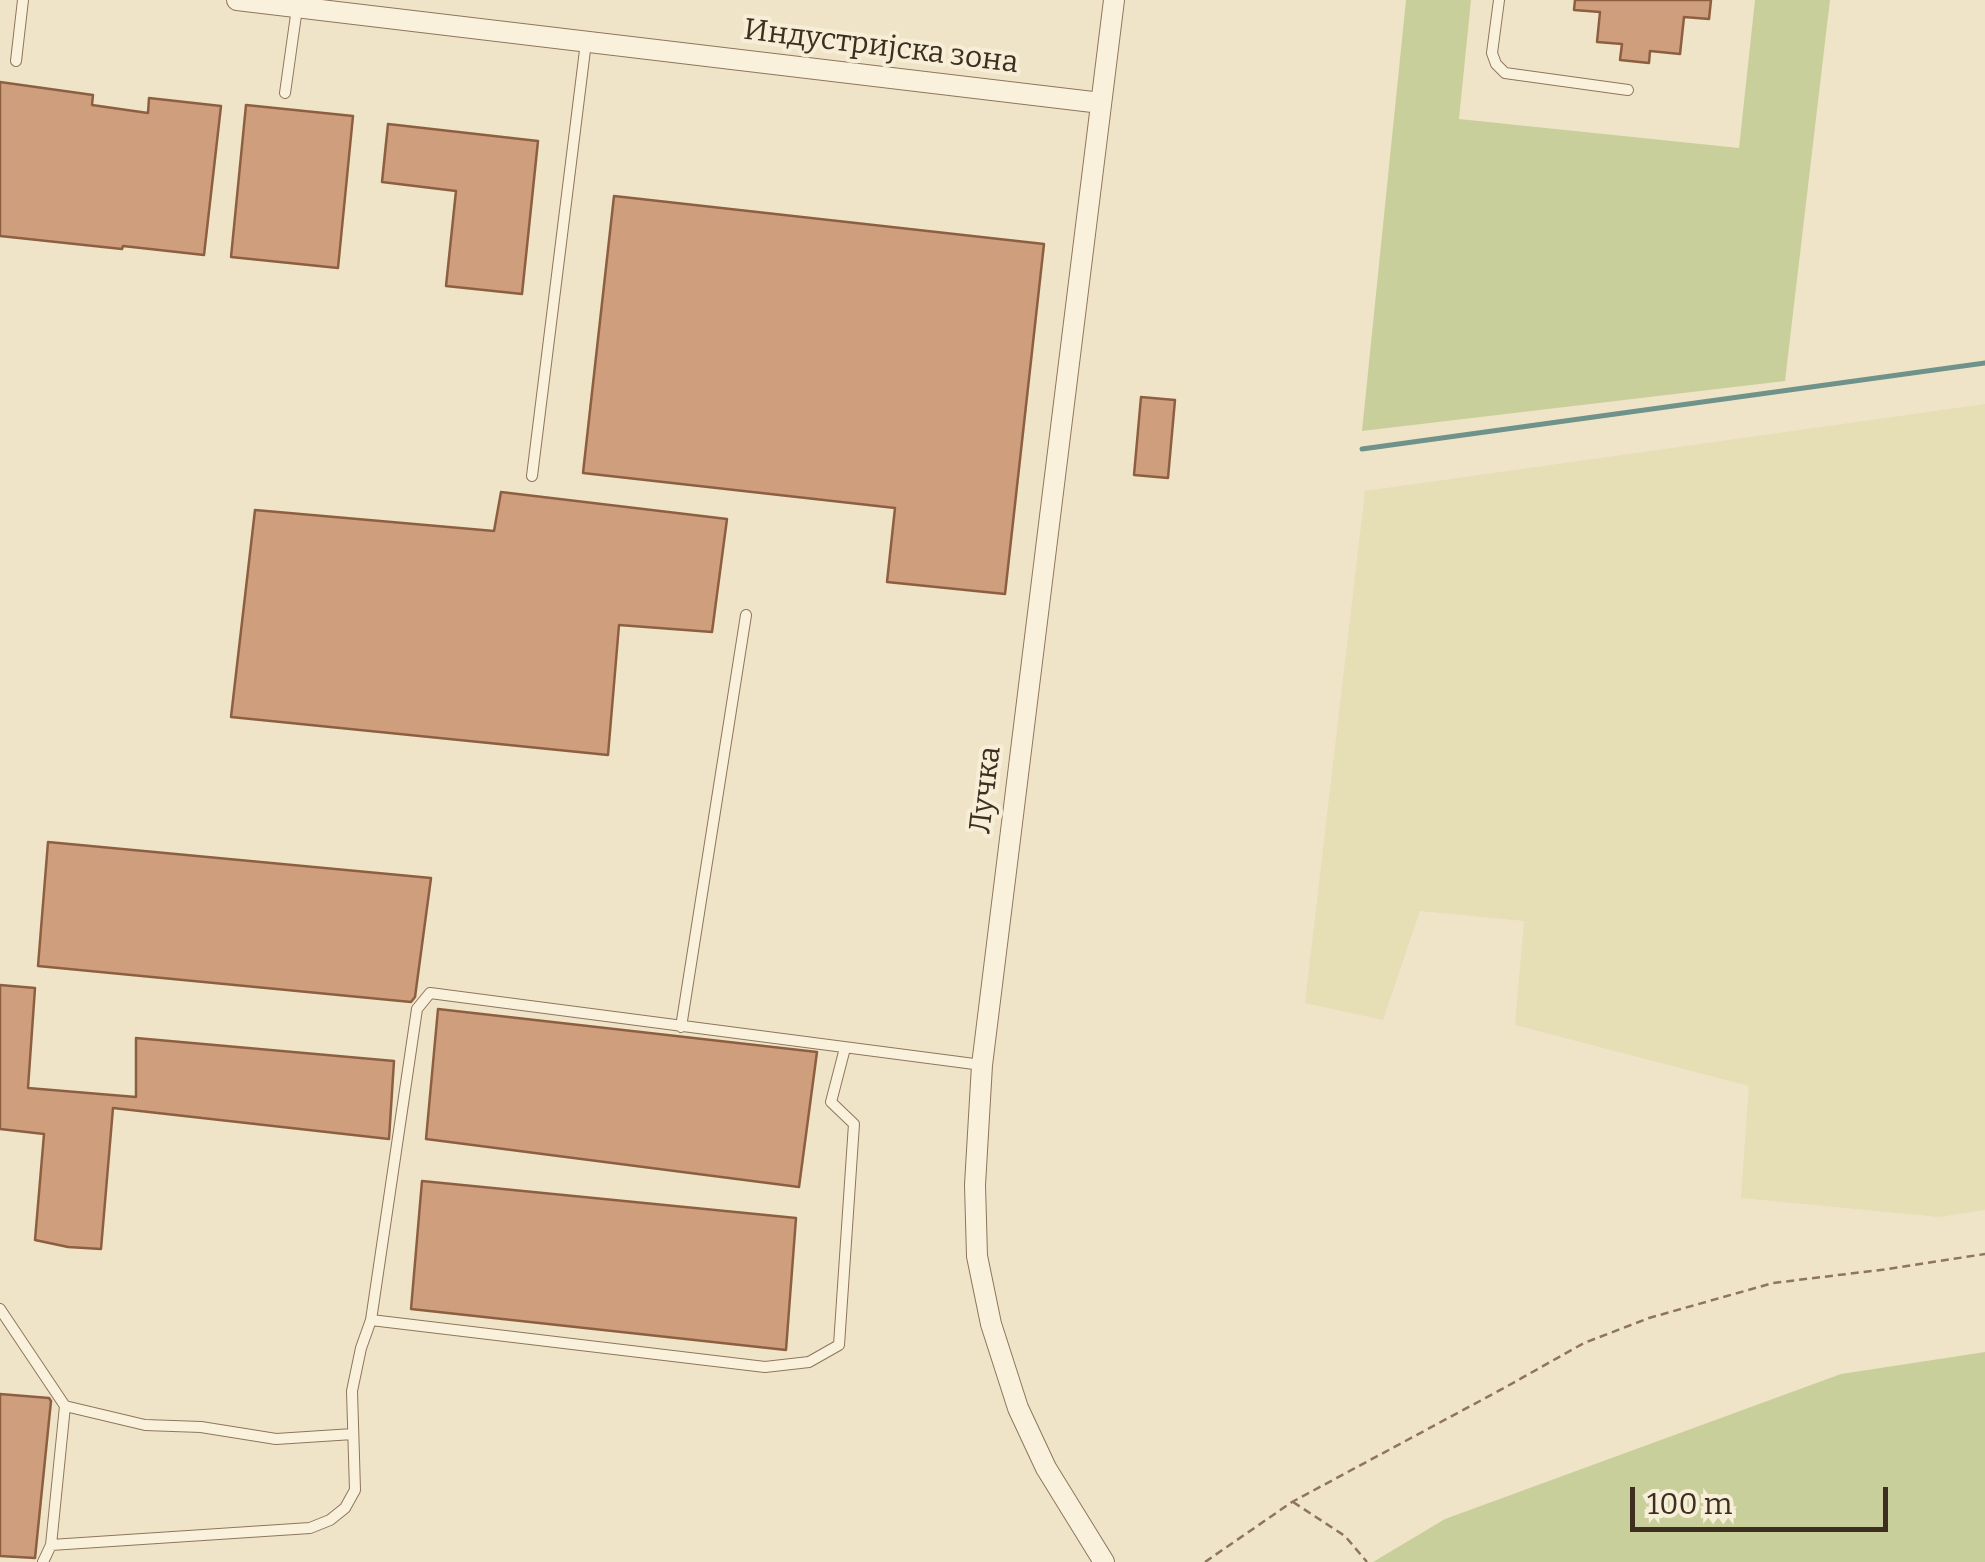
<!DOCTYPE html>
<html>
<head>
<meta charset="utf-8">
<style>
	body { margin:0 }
	#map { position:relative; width:1985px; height:1562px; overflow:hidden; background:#f0e4c8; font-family:Bitter,serif }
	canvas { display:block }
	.scale { position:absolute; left:1630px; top:1487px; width:258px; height:45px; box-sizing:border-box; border:5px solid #3d2e20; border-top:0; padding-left:12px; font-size:30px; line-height:35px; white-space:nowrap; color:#3d2e20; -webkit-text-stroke:8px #f7eed8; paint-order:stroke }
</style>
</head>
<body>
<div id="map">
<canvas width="1985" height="1562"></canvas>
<div class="scale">100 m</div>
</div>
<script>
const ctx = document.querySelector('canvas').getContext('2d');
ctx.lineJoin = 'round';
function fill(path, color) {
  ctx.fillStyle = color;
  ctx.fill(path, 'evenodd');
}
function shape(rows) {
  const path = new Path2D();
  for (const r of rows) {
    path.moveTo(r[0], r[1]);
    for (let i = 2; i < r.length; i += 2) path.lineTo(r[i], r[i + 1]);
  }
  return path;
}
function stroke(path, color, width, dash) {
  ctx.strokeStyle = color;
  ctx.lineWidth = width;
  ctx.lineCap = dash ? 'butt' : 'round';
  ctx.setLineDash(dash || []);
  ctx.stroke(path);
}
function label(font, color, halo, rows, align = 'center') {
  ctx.font = font + ' Bitter,serif';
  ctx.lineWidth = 8;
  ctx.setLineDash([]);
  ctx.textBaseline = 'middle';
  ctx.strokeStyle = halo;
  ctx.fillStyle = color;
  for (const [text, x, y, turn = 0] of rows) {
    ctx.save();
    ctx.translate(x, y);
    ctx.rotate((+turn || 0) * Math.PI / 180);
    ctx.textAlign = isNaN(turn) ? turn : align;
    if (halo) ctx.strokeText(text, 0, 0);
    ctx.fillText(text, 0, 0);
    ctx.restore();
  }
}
const farmland = shape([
	[1985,404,1985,1210,1939,1217,1741,1198,1749,1086,1515,1025,1524,921,1420,911,1383,1020,1305,1003,1365,491]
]);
const green = shape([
	[1406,0,1471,0,1459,119,1739,148,1755,0,1830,0,1785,381,1362,431],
	[1985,1352,1985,1562,1373,1562,1445,1519,1841,1374]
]);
const stream = shape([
	[1362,449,1985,363]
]);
const building = shape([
	[1575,0,1711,0,1709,19,1684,17,1680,54,1650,51,1649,63,1620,60,1622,44,1597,42,1600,12,1574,10,1575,0],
	[0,82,93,95,92,105,148,113,149,98,221,106,204,255,123,246,122,249,0,236,0,82],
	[246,105,353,116,338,268,231,257,246,105],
	[388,124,538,141,522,294,446,286,456,191,382,182,388,124],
	[614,196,1044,244,1005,594,887,582,895,508,583,473,614,196],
	[1141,397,1175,400,1168,478,1134,475,1141,397],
	[501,492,727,519,712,632,619,625,608,755,231,717,255,510,494,531,501,492],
	[48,842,431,878,415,997,411,1002,38,966,48,842],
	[0,985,35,988,28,1088,136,1097,136,1038,394,1061,389,1139,113,1108,101,1249,68,1247,35,1240,44,1134,0,1129,0,985],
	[438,1009,817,1052,799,1187,426,1139,438,1009],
	[422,1181,796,1218,786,1350,411,1309,422,1181],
	[0,1394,49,1398,51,1401,35,1558,0,1556,0,1394]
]);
const path = shape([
	[1293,1502,1345,1536,1367,1562],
	[1205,1562,1292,1502,1504,1388,1584,1343,1649,1318,1773,1283,1888,1269,1985,1254]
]);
const service = shape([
	[1499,0,1492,53,1496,64,1505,73,1628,90],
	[16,61,23,0],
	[285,93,297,8],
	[532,476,586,42],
	[681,1027,746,615],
	[0,1309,65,1406,51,1545,43,1562],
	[371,1320,765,1367,809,1362,839,1345,854,1124,831,1102,845,1048],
	[65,1406,145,1425,201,1427,276,1439,353,1434],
	[51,1545,310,1528,330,1520,345,1508,355,1490,352,1391,361,1348,371,1320,417,1009,430,993,982,1065]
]);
const minor = shape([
	[237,0,1101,103],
	[1104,1562,1046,1468,1018,1408,991,1324,977,1256,975,1185,982,1065,1114,0]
]);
const streetNames = [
	["Индустријска зона",881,47,7],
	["Лучка",986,790,-83]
];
fill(farmland, '#e6deb5');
fill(green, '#c9cf9b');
stroke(stream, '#6f938a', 5);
fill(building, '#cf9f7d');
stroke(building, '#8d5f41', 2.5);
stroke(service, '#8d765c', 12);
stroke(minor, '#8d765c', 22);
stroke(path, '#8d765c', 2.5, [8, 5]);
stroke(service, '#faf1dc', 10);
stroke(minor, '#faf1dc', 20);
label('30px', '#3d2e20', '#f7eed8', streetNames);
</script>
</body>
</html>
